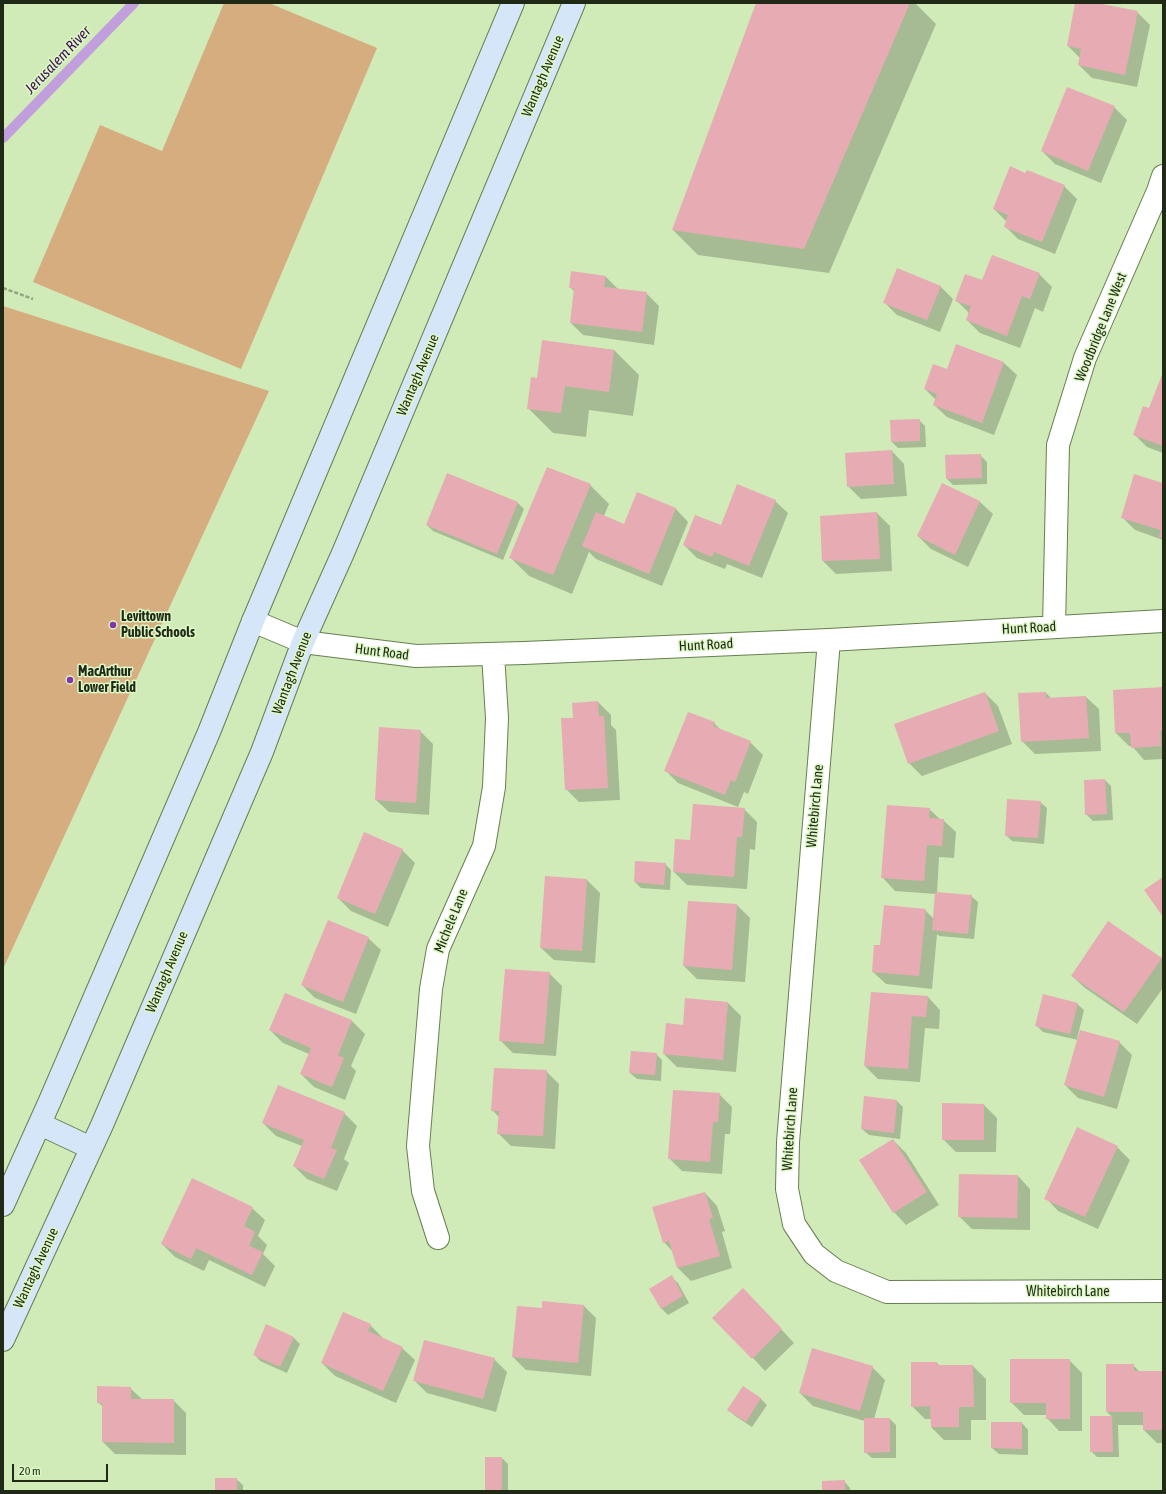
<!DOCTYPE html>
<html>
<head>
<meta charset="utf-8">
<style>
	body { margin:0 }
	#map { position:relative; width:1166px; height:1494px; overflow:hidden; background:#d0eab8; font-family:"Asap Condensed",sans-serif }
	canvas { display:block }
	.frame { position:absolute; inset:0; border:4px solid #1f2916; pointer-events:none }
	.scale { position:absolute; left:12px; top:1464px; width:96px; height:18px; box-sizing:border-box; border:2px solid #1f2916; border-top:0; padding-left:5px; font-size:12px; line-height:14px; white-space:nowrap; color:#1f2916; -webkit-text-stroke:3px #ddf7c5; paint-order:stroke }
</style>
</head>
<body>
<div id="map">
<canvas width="1166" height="1494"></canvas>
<div class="frame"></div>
<div class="scale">20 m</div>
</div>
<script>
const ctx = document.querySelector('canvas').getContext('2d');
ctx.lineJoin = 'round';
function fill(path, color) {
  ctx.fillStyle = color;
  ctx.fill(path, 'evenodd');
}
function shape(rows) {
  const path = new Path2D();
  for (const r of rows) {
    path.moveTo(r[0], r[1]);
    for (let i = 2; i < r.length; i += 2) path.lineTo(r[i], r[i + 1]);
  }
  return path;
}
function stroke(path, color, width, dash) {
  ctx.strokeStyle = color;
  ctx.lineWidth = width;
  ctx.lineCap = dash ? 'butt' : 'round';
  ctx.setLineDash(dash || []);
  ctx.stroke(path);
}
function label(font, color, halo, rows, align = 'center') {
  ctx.font = font + ' "Asap Condensed",sans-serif';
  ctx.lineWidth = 3;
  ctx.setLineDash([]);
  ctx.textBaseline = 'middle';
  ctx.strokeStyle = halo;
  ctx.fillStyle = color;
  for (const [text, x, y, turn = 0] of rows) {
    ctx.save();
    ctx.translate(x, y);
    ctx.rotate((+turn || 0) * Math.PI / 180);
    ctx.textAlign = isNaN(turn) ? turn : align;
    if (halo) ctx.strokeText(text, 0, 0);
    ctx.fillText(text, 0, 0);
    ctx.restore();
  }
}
const green = shape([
	[224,3,269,3,377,48,241,369,33,282,100,125,162,151],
	[3,306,269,391,3,969]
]);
const shadow = shape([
	[757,3,915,3,936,24,829,273,698,255,673,230],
	[1076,3,1092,3,1137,12,1150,25,1137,87,1092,78,1079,65,1080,58,1068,46],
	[1114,107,1127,120,1101,183,1055,164,1042,151],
	[1026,174,1064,186,1077,199,1055,254,1018,239,1005,226,1007,222,994,209],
	[1039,274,1052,287,1043,312,1035,308,1020,348,980,333,967,320,969,313,956,300,983,282],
	[605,276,618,289,646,293,659,306,654,345,583,335,571,323,575,292,570,287],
	[940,286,953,299,940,332,897,315,884,302],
	[543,341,614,350,639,375,633,416,589,410,586,437,553,433,528,408,538,379],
	[1004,363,1017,375,994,435,947,417,934,405,936,400,925,389,947,370],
	[1163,375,1163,453,1147,447,1134,434,1150,409],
	[919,420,925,426,926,447,898,448,892,442],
	[892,451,904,464,907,496,861,499,848,486],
	[980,455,987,462,987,484,953,485,947,479,946,456],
	[448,474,518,503,524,509,503,560,433,531,427,525],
	[942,484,980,502,993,514,968,567,931,549,918,536],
	[1163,484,1163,540,1135,530,1122,517],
	[590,485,609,504,604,516,625,525,676,509,688,522,662,586,596,559,589,552,572,594,529,576,510,557],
	[775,501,788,513,762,578,727,564,725,569,697,558,684,545],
	[877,513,890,526,892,571,836,574,823,561,821,517],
	[1163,688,1163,759,1144,760,1132,746,1129,746,1116,733],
	[985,693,998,706,1012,744,922,776,909,763],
	[1046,693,1051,698,1086,697,1099,709,1101,751,1035,754,1022,741],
	[598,702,611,715,611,725,616,730,620,800,579,802,566,789,574,719],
	[714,723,721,730,750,742,763,755,748,794,744,792,738,807,678,783,665,770],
	[420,731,433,744,429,815,389,812,376,800],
	[1105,780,1111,786,1113,820,1093,821,1086,814],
	[1040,802,1047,808,1044,844,1012,841,1006,835],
	[744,809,757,822,755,850,750,849,747,889,687,885,674,872,691,841],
	[929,809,940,819,943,820,956,832,954,858,939,857,937,893,971,896,978,902,974,939,939,936,937,934,932,989,886,984,873,972,881,946,925,910,934,919,936,894,895,891,883,878],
	[402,850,415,863,388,927,351,911,338,898],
	[636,862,665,864,671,870,670,890,641,888,635,882],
	[587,880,600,893,595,963,554,960,541,948],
	[737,905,750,918,745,982,697,979,684,966],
	[368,938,381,950,356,1014,315,998,302,985],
	[1162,958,1163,960,1163,988,1137,1024,1085,988,1072,976],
	[549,973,562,986,556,1056,513,1053,500,1040],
	[286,994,352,1021,365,1034,351,1066,356,1071,345,1100,314,1087,301,1074,309,1054,283,1043,270,1030],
	[928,997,940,1010,939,1029,925,1028,920,1082,878,1079,865,1066],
	[728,1003,741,1016,736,1072,677,1067,664,1054,683,1026],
	[1077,1004,1084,1010,1077,1039,1119,1042,1132,1055,1117,1109,1078,1098,1065,1085,1078,1040,1043,1032,1037,1026],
	[656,1054,662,1060,661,1081,637,1079,630,1073],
	[546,1071,559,1084,555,1149,511,1146,498,1133,500,1118,492,1110],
	[719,1094,732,1107,730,1134,725,1134,722,1174,682,1171,669,1158],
	[897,1101,903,1107,900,1139,869,1135,862,1129],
	[984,1105,997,1118,996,1152,956,1152,943,1139],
	[344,1113,357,1126,344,1159,349,1163,337,1191,307,1179,294,1166,302,1146,276,1136,263,1123],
	[893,1140,906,1153,939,1205,906,1225,894,1212],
	[1117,1147,1130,1160,1098,1229,1058,1211,1046,1198],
	[1018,1176,1030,1189,1030,1230,972,1229,959,1216],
	[705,1193,717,1206,725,1231,722,1232,732,1268,691,1281,678,1268,673,1252,664,1242],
	[252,1208,265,1220,258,1236,267,1245,263,1254,275,1266,265,1287,209,1260,204,1271,175,1257,162,1244],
	[671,1277,678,1283,689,1303,668,1315,661,1308],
	[756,1302,794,1343,765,1371,753,1358],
	[584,1306,596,1318,591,1376,526,1370,513,1357,543,1309],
	[370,1325,383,1338,402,1348,415,1360,396,1403,335,1376,322,1363],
	[267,1326,294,1338,300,1344,287,1373,260,1361,254,1354],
	[494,1359,507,1372,496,1412,427,1393,414,1380],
	[1069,1360,1082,1373,1082,1431,1059,1431,1047,1418,1047,1415,1024,1415,1011,1402],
	[937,1363,940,1366,973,1366,986,1379,986,1420,971,1420,971,1440,944,1440,931,1427,931,1419,925,1419,912,1406],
	[1133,1365,1140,1372,1163,1372,1163,1443,1157,1443,1144,1430,1144,1425,1118,1425,1119,1457,1097,1457,1091,1451,1091,1417,1112,1417,1107,1412],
	[872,1367,885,1380,874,1419,890,1419,896,1425,896,1458,872,1458,865,1452,865,1421,813,1406,800,1393],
	[743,1387,761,1399,767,1405,752,1427,735,1416,728,1409],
	[130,1388,143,1400,173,1400,186,1413,186,1455,115,1454,103,1442,103,1407,98,1402],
	[1022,1423,1028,1430,1028,1455,999,1454,992,1448],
	[502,1458,508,1464,508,1491,486,1491],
	[236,1479,243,1485,243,1491,216,1491],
	[844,1481,850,1488,850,1491,823,1491]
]);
const stream = shape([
	[3,138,134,3]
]);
const building = shape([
	[756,3,910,3,804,249,672,230],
	[1075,3,1097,3,1138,11,1125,75,1078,65,1081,49,1067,46],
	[1067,87,1115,106,1088,171,1041,151],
	[1010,166,1025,173,1027,170,1065,185,1042,242,1004,227,1008,215,993,209],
	[992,255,1040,273,1030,299,1022,296,1007,336,966,320,971,306,955,301,965,274,982,280],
	[897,268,941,286,927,320,883,303],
	[571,271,606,276,604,287,647,292,642,332,570,323,574,288,569,288],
	[542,340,614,350,609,392,565,386,561,413,527,409,531,377,537,378],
	[956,344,1004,362,982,423,933,405,937,394,924,389,933,364,947,369],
	[1163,372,1163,446,1133,435,1143,406,1149,408],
	[920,419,920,441,891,442,890,420],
	[892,450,894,484,847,487,845,453],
	[981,454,982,478,946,479,945,455],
	[547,467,591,484,553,575,509,558],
	[447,473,518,502,497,554,426,525],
	[1134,474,1163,483,1163,538,1159,537,1161,530,1121,518],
	[942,483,980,501,955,555,917,536],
	[737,484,776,500,749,566,714,552,712,557,683,545,695,515,721,525],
	[637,492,676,508,649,574,582,546,596,512,624,524],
	[877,512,880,559,822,561,820,516],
	[1163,687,1163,731,1160,731,1161,746,1131,748,1130,733,1115,733,1113,690],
	[985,692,999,731,908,764,894,724],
	[1046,692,1046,698,1086,696,1089,738,1021,742,1018,693],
	[598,701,599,716,604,716,608,788,565,790,561,718,573,718,572,703],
	[688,712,715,722,713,726,751,741,735,782,731,780,725,795,664,771],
	[379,727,421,730,416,803,375,800],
	[1105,779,1107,814,1085,815,1084,780],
	[1007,799,1041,801,1038,838,1005,836],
	[693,804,745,808,742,837,737,837,734,877,673,872,675,839,690,840],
	[887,805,930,808,929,818,944,819,942,846,927,845,924,881,881,878],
	[364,832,403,849,375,914,337,898],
	[635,861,666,863,664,885,634,882],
	[545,876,587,879,582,951,540,948],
	[1163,877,1163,917,1144,890],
	[935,892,972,895,968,934,932,930],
	[688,901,737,904,732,970,683,966],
	[884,905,926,909,919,976,872,972,874,945,880,945],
	[328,920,369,937,343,1002,301,985],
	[1108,921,1162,958,1124,1012,1071,976],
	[505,969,550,972,544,1044,499,1041],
	[871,992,928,996,926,1017,912,1016,908,1069,864,1066],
	[285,993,352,1020,338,1055,344,1058,332,1087,300,1074,311,1048,269,1030],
	[1043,994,1078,1003,1070,1034,1035,1026],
	[685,998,728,1002,723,1060,663,1054,666,1023,683,1025],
	[1080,1030,1120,1041,1104,1097,1064,1085],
	[631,1051,657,1053,655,1075,629,1073],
	[494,1068,547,1070,543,1136,497,1134,499,1111,491,1111],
	[278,1085,345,1112,331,1148,337,1150,324,1179,293,1166,304,1140,262,1123],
	[673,1090,720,1093,718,1122,713,1122,710,1162,668,1159],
	[864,1096,897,1100,894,1133,861,1129],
	[942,1103,984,1104,984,1140,942,1140],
	[1077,1127,1118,1146,1085,1217,1044,1199],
	[893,1139,927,1192,893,1213,859,1160],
	[959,1174,1018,1175,1017,1218,958,1217],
	[192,1178,253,1207,244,1226,255,1232,249,1246,263,1252,252,1275,196,1248,191,1259,161,1244],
	[705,1192,713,1218,709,1219,720,1256,677,1268,669,1241,663,1243,652,1207],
	[672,1275,683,1296,661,1309,649,1289],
	[743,1288,782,1329,752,1359,712,1318],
	[542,1301,584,1305,578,1363,512,1357,517,1306,542,1308],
	[343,1312,371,1324,368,1331,403,1347,383,1391,321,1363],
	[266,1324,294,1337,280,1367,253,1355],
	[424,1340,495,1358,483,1399,413,1381],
	[812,1348,873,1366,860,1411,799,1393],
	[1010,1359,1070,1359,1070,1419,1046,1419,1046,1403,1010,1403],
	[911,1362,937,1362,937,1365,973,1365,974,1407,959,1407,959,1427,931,1427,930,1406,911,1407],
	[1106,1364,1134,1364,1134,1371,1163,1371,1163,1430,1143,1430,1143,1412,1106,1412],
	[97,1386,131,1387,131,1399,174,1399,174,1443,102,1442,102,1403,97,1403],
	[743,1386,761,1398,746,1422,727,1410],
	[1090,1416,1112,1416,1113,1452,1090,1452],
	[864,1418,890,1418,890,1452,864,1453],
	[991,1422,1022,1422,1022,1449,991,1448],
	[485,1457,502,1457,502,1491,485,1491],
	[215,1478,237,1478,237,1491,215,1491],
	[845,1480,845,1491,822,1491,822,1481]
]);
const path = shape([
	[3,288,33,299]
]);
const minor = shape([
	[253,621,303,642,416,656,524,653,829,640,1163,621],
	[1054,627,1058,445,1085,358,1158,191,1163,176],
	[829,640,788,1142,787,1189,794,1224,814,1254,836,1271,887,1292,1163,1291],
	[438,1238,423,1191,418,1146,431,989,438,949,484,846,494,787,497,718,493,654]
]);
const secondary = shape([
	[40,1124,91,1148],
	[3,1205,49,1103,209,732,253,621,513,3],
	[3,1340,102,1125,262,752,303,642,343,553,574,3]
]);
const markers = [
	[113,625,4,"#7e36a9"],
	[70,680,4,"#7e36a9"]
];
const streetNames = [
	["Wantagh Avenue",543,76,-67],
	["Woodbridge Lane West",1101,327,-68],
	["Wantagh Avenue",418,375,-67],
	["Hunt Road",1029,628,-3],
	["Hunt Road",706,645,-3],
	["Hunt Road",382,652,7],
	["Wantagh Avenue",292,673,-69],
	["Whitebirch Lane",815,806,-85],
	["Michele Lane",451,921,-68],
	["Wantagh Avenue",167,972,-67],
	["Whitebirch Lane",790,1129,-86],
	["Wantagh Avenue",36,1268,-65],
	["Whitebirch Lane",1068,1292]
];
const poiNames = [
	["Levittown",121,617],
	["Public Schools",121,633],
	["MacArthur",78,672],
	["Lower Field",78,688]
];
const waterNames = [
	["Jerusalem River",58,60,-46]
];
fill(green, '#d6ad7f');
fill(shadow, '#0003');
stroke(stream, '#c19edc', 10);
fill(building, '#e7abb3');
stroke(minor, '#677e51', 24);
stroke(secondary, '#677e51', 24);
stroke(path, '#90a47d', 2.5, [4, 2]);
stroke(minor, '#fff', 22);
stroke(secondary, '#d4e6f7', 22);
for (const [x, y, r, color] of markers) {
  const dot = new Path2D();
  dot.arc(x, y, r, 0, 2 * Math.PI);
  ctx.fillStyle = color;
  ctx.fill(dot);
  stroke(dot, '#ddf7c5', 1.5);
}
label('14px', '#1f2916', '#ddf7c5', streetNames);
label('bold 14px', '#1f2916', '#ddf7c5', poiNames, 'left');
label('italic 15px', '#3e1058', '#ddf7c5', waterNames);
</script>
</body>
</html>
